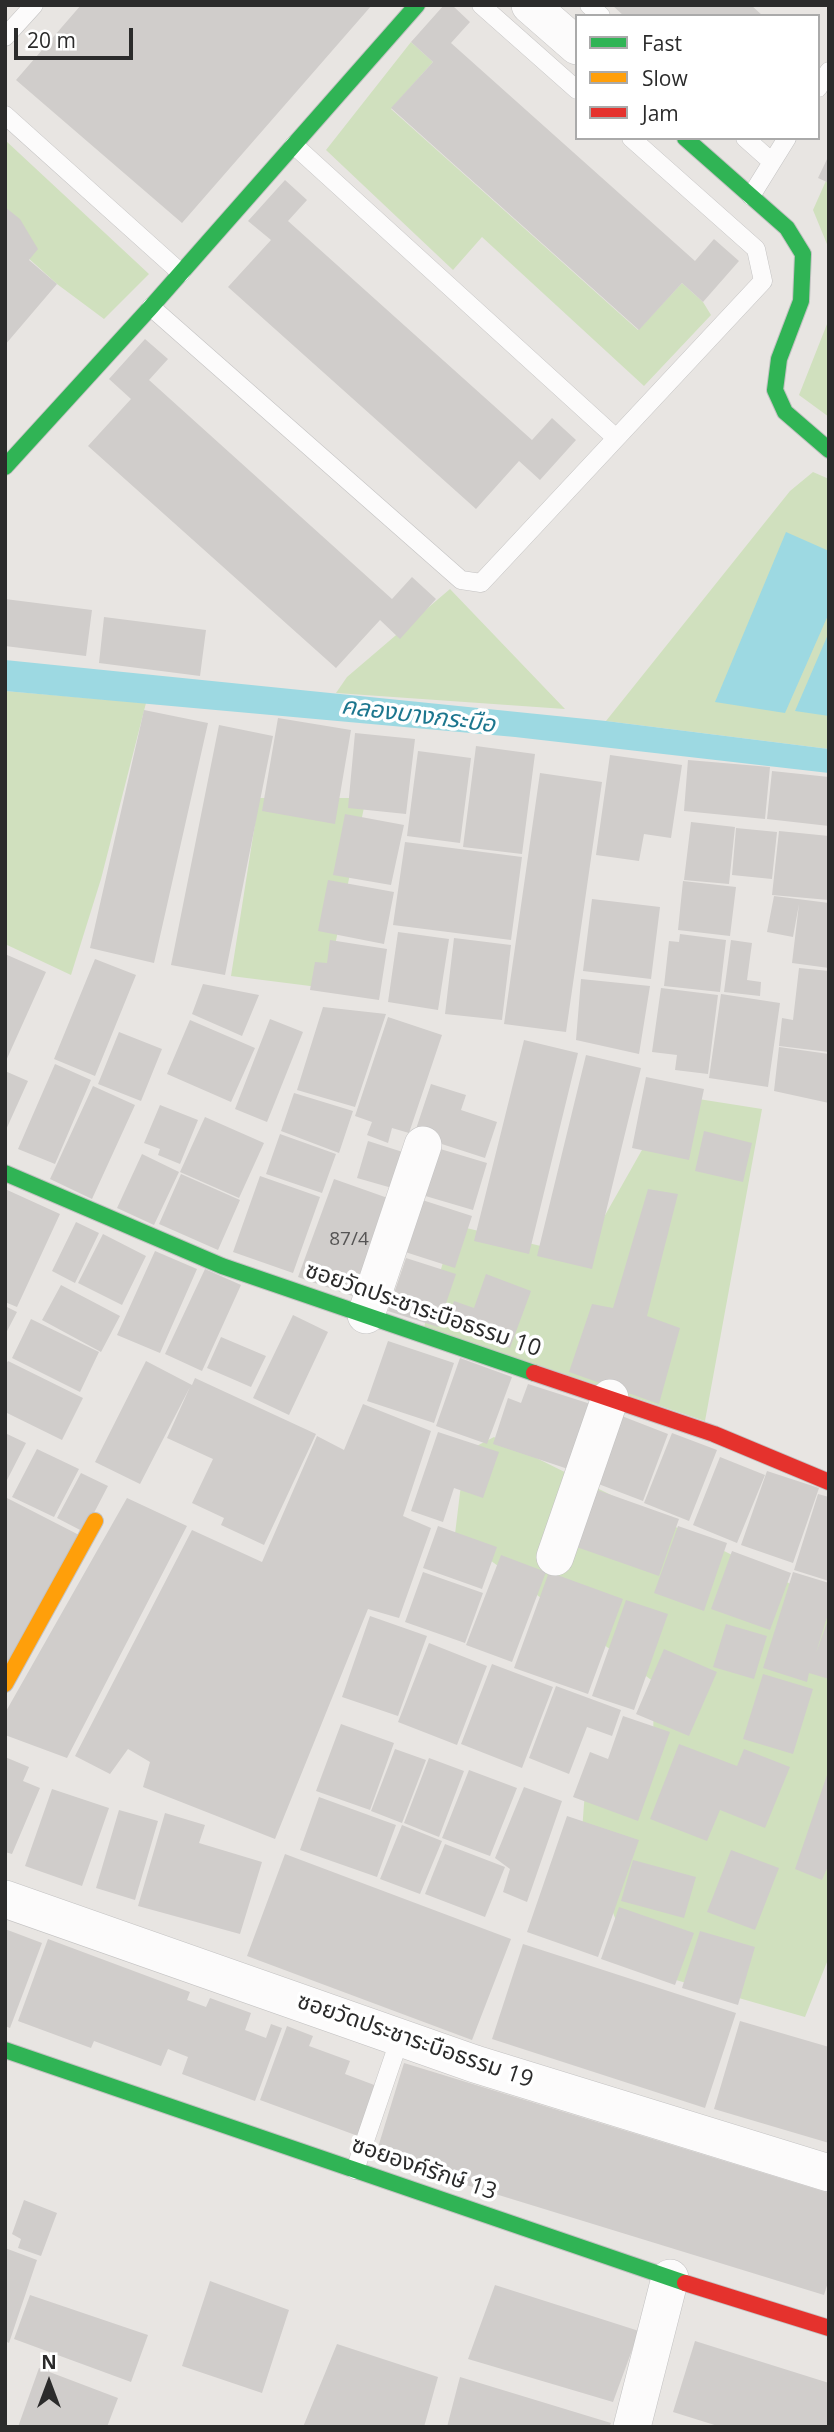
<!DOCTYPE html>
<html>
<head>
<meta charset="utf-8">
<style>
	body { margin:0 }
	#map { position:relative; width:834px; height:2432px; overflow:hidden; background:#e8e5e2; font-family:"Open Sans",sans-serif }
	canvas { display:block }
	.frame { position:absolute; inset:0; border:7px solid #2b2b2b; pointer-events:none }
	.legend { position:absolute; left:575px; top:14px; width:245px; height:126px; box-sizing:border-box; background:#fff; border:2px solid #aaa; margin:0; padding:9px 12px; list-style:none; font-size:21px; color:#2b2b2b }
	.legend li { display:flex; align-items:center; gap:14px; height:35px }
	.legend b { width:35px; border:2px solid #aaa }
	.north { position:absolute; left:14px; top:2348px; width:70px; height:70px; -webkit-text-stroke:5px #fff; paint-order:stroke; rotate:0deg; font-size:19px; font-weight:700; line-height:28px; text-align:center; color:#2b2b2b }
	.north::after { content:''; display:block; margin:auto; width:24px; height:32px; background:#2b2b2b; clip-path:polygon(50% 0,100% 100%,50% 72%,0 100%) }
	.scale { position:absolute; left:14px; top:28px; width:119px; height:32px; box-sizing:border-box; border:4px solid #2b2b2b; border-top:0; padding-left:9px; font-size:21px; line-height:24px; white-space:nowrap; color:#2b2b2b; -webkit-text-stroke:5px #fff; paint-order:stroke }
</style>
</head>
<body>
<div id="map">
<canvas width="834" height="2432"></canvas>
<div class="frame"></div>
<ul class="legend">
<li><b style="height:9px;background:#30b455"></b>Fast</li>
<li><b style="height:9px;background:#ff9f0a"></b>Slow</li>
<li><b style="height:9px;background:#e5322d"></b>Jam</li>
</ul>
<div class="north">N</div>
<div class="scale">20 m</div>
</div>
<script>
const ctx = document.querySelector('canvas').getContext('2d');
ctx.lineJoin = 'round';
function fill(path, color) {
  ctx.fillStyle = color;
  ctx.fill(path, 'evenodd');
}
function shape(rows) {
  const path = new Path2D();
  for (const r of rows) {
    path.moveTo(r[0], r[1]);
    for (let i = 2; i < r.length; i += 2) path.lineTo(r[i], r[i + 1]);
  }
  return path;
}
function stroke(path, color, width, dash) {
  ctx.strokeStyle = color;
  ctx.lineWidth = width;
  ctx.lineCap = dash ? 'butt' : 'round';
  ctx.setLineDash(dash || []);
  ctx.stroke(path);
}
function label(font, color, halo, rows, align = 'center') {
  ctx.font = font + ' "Open Sans","Noto Sans Thai",sans-serif';
  ctx.lineWidth = 7;
  ctx.setLineDash([]);
  ctx.textBaseline = 'middle';
  ctx.strokeStyle = halo;
  ctx.fillStyle = color;
  for (const [text, x, y, turn = 0] of rows) {
    ctx.save();
    ctx.translate(x, y);
    ctx.rotate((+turn || 0) * Math.PI / 180);
    ctx.textAlign = isNaN(turn) ? turn : align;
    if (halo) ctx.strokeText(text, 0, 0);
    ctx.fillText(text, 0, 0);
    ctx.restore();
  }
}
const green = shape([
	[411,42,433,62,391,109,638,330,682,283,703,302,711,315,644,386,482,237,453,270,326,150],
	[5,140,149,274,104,319,57,284,5,237],
	[829,174,829,249,813,210],
	[829,319,829,417,799,395],
	[813,472,829,479,829,749,606,721,790,491],
	[450,589,565,709,336,693,347,677],
	[5,691,146,703,101,879,71,975,5,944],
	[259,798,366,798,326,988,231,976],
	[673,1095,762,1109,705,1421,424,1327,454,1225,582,1256],
	[494,1437,829,1603,829,1957,805,2017,634,1968,582,1831,585,1791,653,1747,654,1682,455,1534,465,1452]
]);
const water = shape([
	[786,532,829,551,829,613,785,713,715,702],
	[829,632,829,716,795,711],
	[5,660,606,721,829,749,829,773,515,737,5,691]
]);
const building = shape([
	[81,5,372,5,182,223,16,80],
	[444,5,452,5,470,22,451,43,695,261,714,239,739,261,703,302,682,283,639,330,391,108,433,62,411,42],
	[612,5,751,5,763,16,624,16],
	[829,155,829,183,818,178],
	[285,180,307,200,288,221,532,440,552,418,576,440,540,480,519,461,476,509,228,287,271,240,248,221],
	[5,207,20,219,38,249,29,260,57,284,5,345],
	[145,339,168,359,149,380,392,599,412,577,436,599,400,639,380,620,336,668,88,446,131,399,109,379],
	[5,599,92,610,86,656,5,646],
	[104,617,206,630,200,676,99,663],
	[144,710,208,723,154,963,90,948],
	[278,718,351,730,335,824,262,811],
	[219,725,273,736,225,975,171,965],
	[355,733,415,739,406,814,348,808],
	[476,746,535,754,522,854,463,847],
	[418,751,471,758,460,843,407,836],
	[610,755,682,765,671,838,644,834,639,861,596,855],
	[688,760,770,767,765,819,684,811],
	[772,771,829,777,829,826,767,819],
	[540,773,602,782,566,1032,504,1024],
	[345,814,404,825,391,885,333,875],
	[691,822,735,827,729,884,684,880],
	[736,828,777,832,772,879,732,875],
	[779,831,829,836,829,900,772,895],
	[405,842,522,857,511,940,393,925],
	[328,880,394,892,384,944,318,931],
	[683,881,736,887,730,936,678,930],
	[774,896,829,903,829,968,792,963,799,904,793,937,767,932],
	[592,899,660,907,651,979,583,971],
	[398,932,449,939,438,1010,388,1002],
	[680,934,726,940,720,992,664,986,669,941,679,942],
	[454,938,511,945,502,1020,445,1014],
	[330,940,387,949,379,1000,310,990,315,962,327,963],
	[731,940,752,943,747,980,761,982,760,996,724,992],
	[5,954,46,972,5,1063],
	[95,959,136,975,95,1076,54,1059],
	[799,968,829,971,829,1052,779,1046,782,1018,793,1020],
	[581,979,650,986,639,1054,576,1040],
	[203,984,259,995,242,1036,192,1014],
	[661,988,718,995,708,1074,675,1070,677,1055,652,1052],
	[721,994,780,1003,768,1087,709,1078],
	[323,1007,386,1014,355,1107,297,1090],
	[388,1017,442,1035,409,1133,392,1128,388,1143,367,1135,372,1122,355,1116],
	[270,1019,303,1032,267,1122,235,1109],
	[190,1020,255,1048,231,1102,167,1074],
	[119,1032,162,1049,141,1101,98,1084],
	[524,1040,578,1053,529,1254,474,1241],
	[779,1047,829,1054,829,1103,774,1091],
	[586,1055,641,1068,592,1269,537,1256],
	[55,1064,91,1080,55,1164,18,1149],
	[5,1071,28,1081,5,1132],
	[646,1077,704,1089,689,1160,632,1148],
	[431,1084,466,1095,461,1110,497,1122,485,1158,414,1135],
	[93,1086,135,1105,92,1199,50,1179],
	[294,1093,353,1111,339,1153,281,1131],
	[160,1105,198,1120,180,1164,158,1155,160,1149,144,1143],
	[205,1117,264,1143,239,1198,180,1172],
	[704,1131,752,1143,743,1182,695,1171],
	[280,1134,336,1154,322,1193,266,1174],
	[368,1141,409,1154,399,1190,357,1178],
	[437,1148,487,1163,473,1210,422,1195],
	[142,1154,179,1172,154,1225,117,1208],
	[181,1174,240,1200,218,1250,159,1224],
	[260,1176,320,1197,293,1273,233,1252],
	[334,1179,399,1202,364,1300,298,1277],
	[5,1189,60,1214,17,1307,5,1302],
	[648,1189,678,1194,647,1316,680,1328,659,1404,569,1372,592,1304,613,1308],
	[416,1198,472,1216,455,1268,399,1250],
	[76,1222,99,1233,75,1283,52,1271],
	[103,1234,146,1256,122,1305,78,1283],
	[155,1251,197,1269,160,1353,117,1335],
	[406,1258,456,1274,438,1327,388,1311],
	[205,1269,241,1285,202,1371,165,1354],
	[486,1274,531,1291,510,1348,445,1325,454,1301,474,1308],
	[61,1285,120,1316,101,1352,42,1320],
	[5,1306,17,1312,5,1335],
	[293,1315,328,1332,289,1415,253,1398],
	[31,1319,99,1352,80,1392,12,1358],
	[221,1337,266,1356,251,1387,207,1368],
	[388,1341,454,1363,434,1423,367,1401],
	[460,1358,512,1377,487,1444,436,1426],
	[8,1361,83,1398,62,1440,5,1412,5,1366],
	[146,1361,192,1385,195,1378,316,1434,264,1545,221,1525,224,1518,192,1503,213,1459,167,1438,190,1387,140,1484,95,1462],
	[528,1384,600,1407,571,1470,493,1444,508,1398,521,1403],
	[363,1404,431,1431,403,1516,431,1528,399,1618,368,1609,275,1839,143,1787,150,1762,128,1749,110,1774,75,1756,192,1530,262,1562,317,1436,344,1450],
	[614,1413,668,1434,643,1501,588,1480],
	[438,1432,499,1452,483,1498,454,1488,443,1522,411,1511],
	[5,1433,26,1443,5,1484],
	[672,1433,717,1450,689,1521,644,1503],
	[37,1449,79,1469,54,1517,12,1497],
	[720,1457,765,1475,737,1543,693,1525],
	[767,1471,819,1488,793,1563,741,1545],
	[81,1473,108,1486,84,1532,57,1518],
	[589,1487,679,1519,659,1576,568,1544],
	[818,1494,829,1497,829,1581,794,1570],
	[7,1498,81,1536,5,1683,5,1501],
	[127,1498,187,1526,67,1758,5,1735,5,1713],
	[438,1526,497,1547,482,1589,423,1568],
	[678,1526,727,1543,704,1611,654,1593],
	[732,1551,791,1573,770,1630,711,1609],
	[501,1555,546,1572,512,1662,466,1645],
	[423,1572,483,1593,465,1643,405,1622],
	[549,1572,623,1599,588,1694,514,1668],
	[793,1572,829,1583,829,1611,816,1653,829,1617,829,1679,809,1673,807,1682,763,1668],
	[626,1600,668,1614,634,1710,592,1696],
	[370,1616,427,1636,398,1716,342,1697],
	[726,1624,767,1636,754,1679,713,1667],
	[429,1643,487,1666,457,1745,398,1722],
	[664,1649,717,1672,689,1736,636,1714],
	[492,1664,553,1687,522,1768,461,1744],
	[763,1674,813,1689,793,1754,743,1739],
	[556,1686,621,1710,612,1736,587,1727,569,1774,529,1758],
	[623,1716,670,1732,638,1821,573,1797,590,1752,608,1759],
	[341,1724,394,1743,370,1810,316,1791],
	[679,1744,737,1766,744,1749,790,1767,765,1828,720,1810,707,1841,650,1819],
	[395,1749,426,1760,402,1823,371,1811],
	[5,1757,29,1767,23,1781,40,1788,12,1854,5,1852],
	[429,1758,464,1771,439,1837,404,1823],
	[469,1770,517,1788,490,1856,442,1838],
	[828,1772,829,1864,822,1880,795,1869],
	[524,1787,562,1801,527,1902,503,1892,510,1869,495,1858],
	[52,1789,109,1808,82,1886,25,1866],
	[319,1797,396,1825,377,1877,300,1850],
	[119,1810,158,1821,135,1900,96,1888],
	[165,1813,205,1825,199,1843,262,1862,240,1934,138,1906],
	[567,1816,639,1840,598,1957,527,1932],
	[402,1825,442,1841,420,1894,380,1879],
	[445,1844,505,1867,485,1917,425,1894],
	[731,1850,779,1868,755,1930,707,1912],
	[285,1854,511,1939,472,2040,247,1956],
	[633,1860,696,1877,684,1918,621,1901],
	[619,1907,694,1933,675,1985,601,1959],
	[5,1929,42,1943,10,2028,5,2026],
	[700,1931,755,1947,738,2005,682,1988],
	[48,1939,190,1992,187,2000,206,2007,210,1998,251,2013,245,2030,266,2038,271,2024,282,2028,255,2101,182,2074,188,2057,168,2049,161,2066,94,2041,91,2048,18,2021],
	[523,1944,736,2013,705,2108,492,2039],
	[740,2021,829,2047,829,2143,714,2109],
	[287,2026,313,2036,309,2046,350,2061,345,2074,377,2086,358,2136,260,2100],
	[404,2063,829,2193,829,2279,824,2295,375,2157],
	[24,2200,57,2213,41,2256,18,2248,21,2239,12,2234],
	[5,2248,37,2260,9,2343,5,2341],
	[210,2281,289,2310,262,2393,182,2366],
	[495,2285,639,2331,613,2402,468,2359],
	[30,2295,148,2335,131,2382,14,2339],
	[695,2341,829,2383,829,2427,721,2427,673,2412],
	[337,2344,438,2377,424,2427,303,2427],
	[39,2368,118,2398,107,2427,18,2427],
	[460,2377,611,2423,609,2427,447,2427]
]);
const lane = shape([
	[481,5,577,90],
	[589,5,601,16],
	[5,37,34,5],
	[818,88,829,71],
	[5,115,181,273],
	[745,138,772,162],
	[294,145,616,438],
	[751,196,787,138],
	[151,307,461,580,481,583,763,281,756,249,631,138],
	[355,2170,400,2038]
]);
const street = shape([
	[530,5,577,46],
	[366,1315,423,1145],
	[555,1557,610,1398],
	[5,1899,475,2064,829,2173],
	[632,2427,670,2278]
]);
const fast = shape([
	[685,138,787,228,803,254,801,301,779,359,775,390,785,412,829,450],
	[5,467,151,307,417,5],
	[5,1173,222,1266,534,1373],
	[5,2050,685,2283]
]);
const slow = shape([
	[5,1684,95,1521]
]);
const jam = shape([
	[534,1373,714,1434,829,1482],
	[685,2283,829,2328]
]);
const numberNames = [
	["87/4",349,1240]
];
const streetNames = [
	["ซอยวัดประชาระบือธรรม 10",423,1310,19],
	["ซอยวัดประชาระบือธรรม 19",415,2041,19],
	["ซอยองค์รักษ์ 13",424,2169,19]
];
const waterNames = [
	["คลองบางกระบือ",418,716,7]
];
fill(green, '#d0e0be');
fill(water, '#9dd9e2');
fill(building, '#d0cdcb');
stroke(lane, '#c3c2c2', 19);
stroke(street, '#c3c2c2', 38);
stroke(fast, '#c3c2c2', 18);
stroke(slow, '#c3c2c2', 18);
stroke(jam, '#c3c2c2', 18);
stroke(lane, '#fcfbfb', 18);
stroke(street, '#fcfbfb', 37);
stroke(fast, '#30b455', 16);
stroke(slow, '#ff9f0a', 16);
stroke(jam, '#e5322d', 16);
label('19px', '#555454', null, numberNames);
label('23px', '#2b2b2b', '#fff', streetNames);
label('italic 24px', '#1c768e', '#fff', waterNames);
</script>
</body>
</html>
